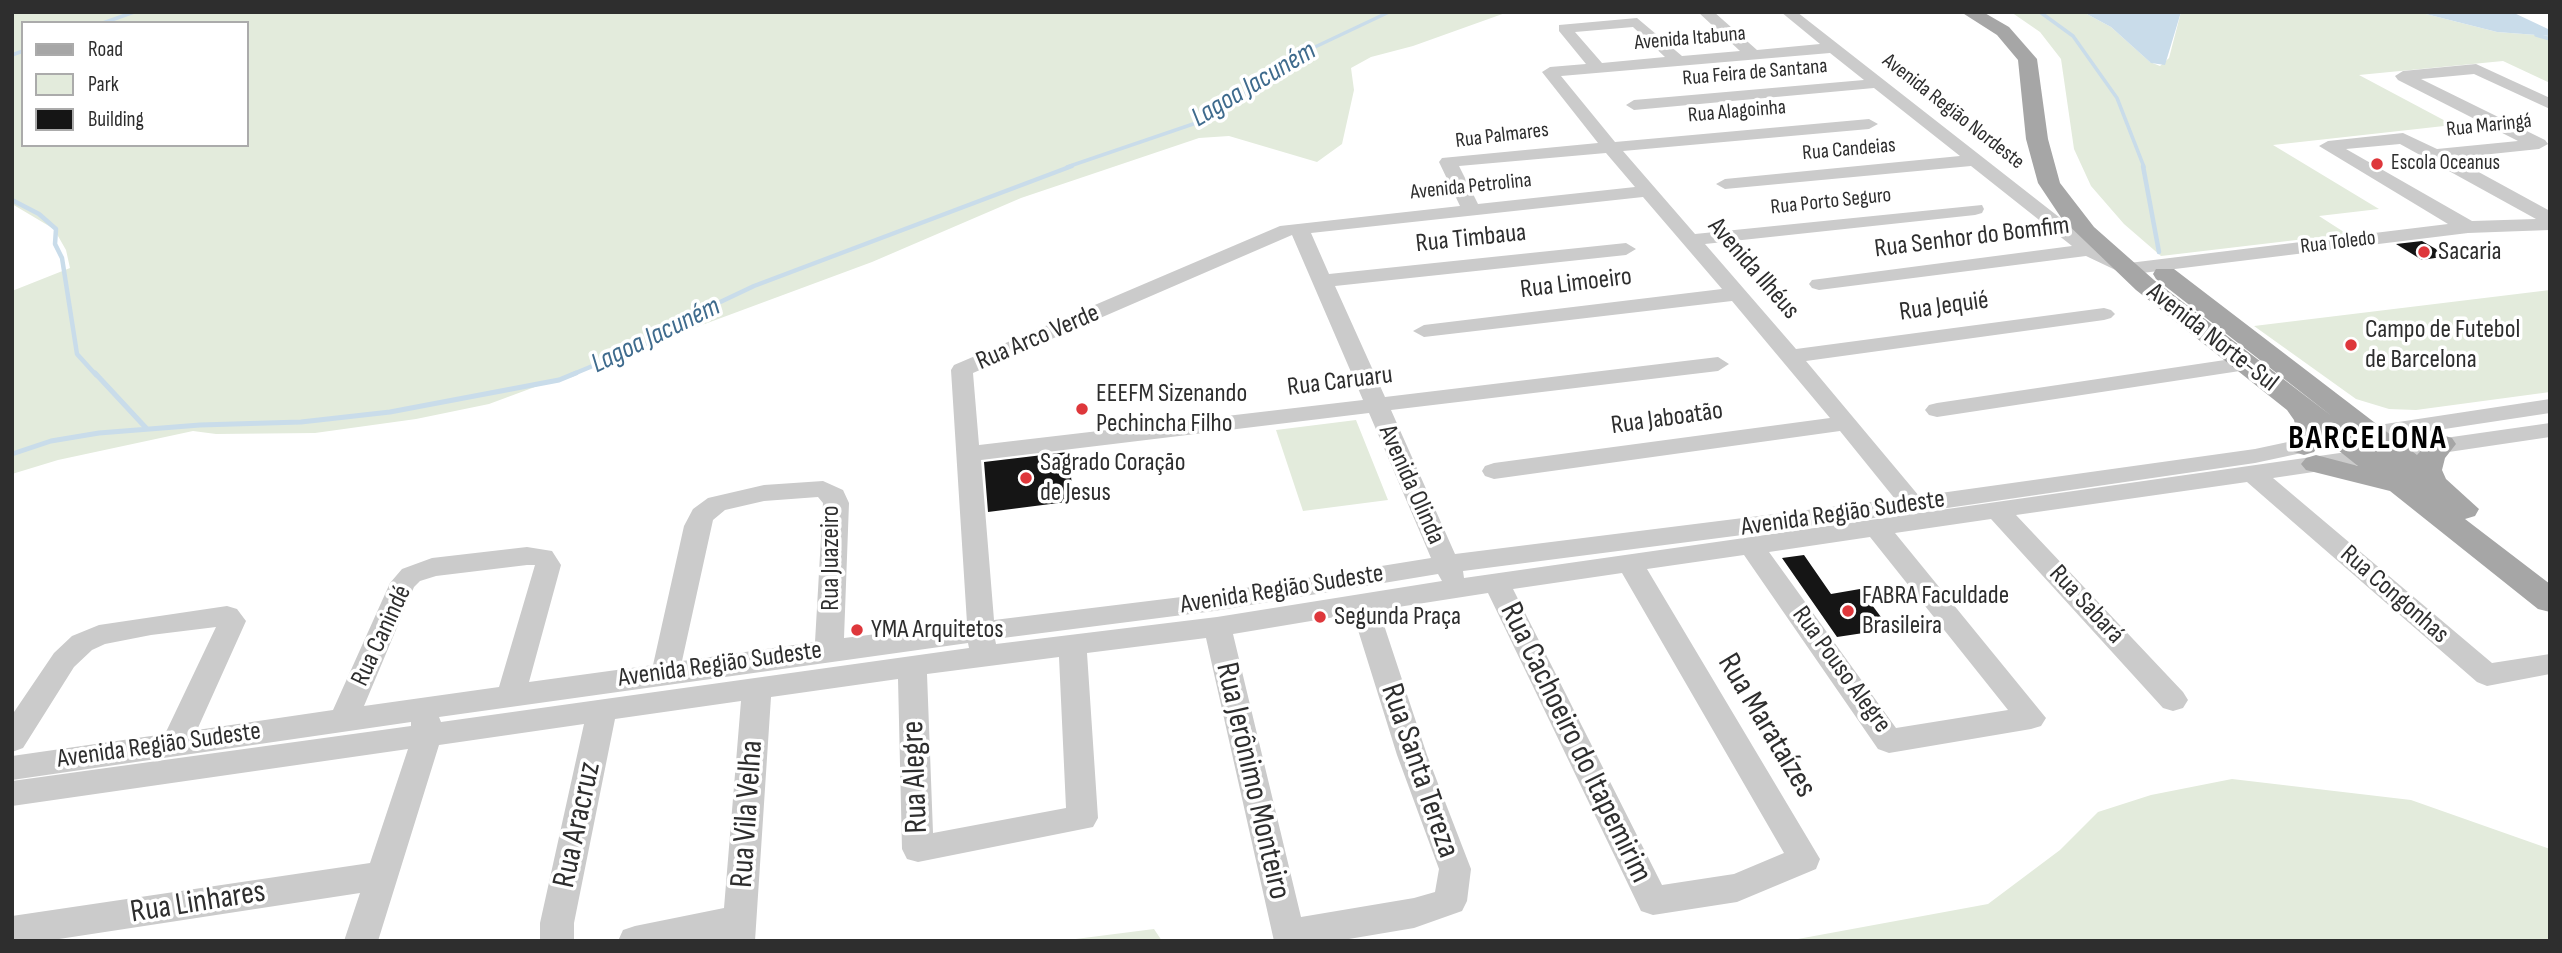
<!DOCTYPE html>
<html>
<head>
<meta charset="utf-8">
<style>
	body { margin:0 }
	#map { position:relative; width:2562px; height:953px; overflow:hidden; background:#fff; font-family:"Sofia Sans Condensed",sans-serif }
	canvas { display:block }
	.frame { position:absolute; inset:0; border:14px solid #2e2e2e; pointer-events:none }
	.legend { position:absolute; left:21px; top:21px; width:228px; height:126px; box-sizing:border-box; background:#fff; border:2px solid #ababab; margin:0; padding:9px 12px; list-style:none; font-size:21px; color:#2e2e2e }
	.legend li { display:flex; align-items:center; gap:14px; height:35px }
	.legend b { width:35px; border:2px solid #ababab }
</style>
</head>
<body>
<div id="map">
<canvas width="2562" height="953"></canvas>
<div class="frame"></div>
<ul class="legend">
<li><b style="height:9px;background:#a6a6a6"></b>Road</li>
<li><b style="height:19px;background:#e3ebdc"></b>Park</li>
<li><b style="height:19px;background:#151515"></b>Building</li>
</ul>
</div>
<script>
const ctx = document.querySelector('canvas').getContext('2d');
ctx.lineJoin = 'round';
function fill(path, color) {
  ctx.fillStyle = color;
  ctx.fill(path, 'evenodd');
}
function shape(rows) {
  const path = new Path2D();
  for (const r of rows) {
    path.moveTo(r[0], r[1]);
    for (let i = 2; i < r.length; i += 2) path.lineTo(r[i], r[i + 1]);
  }
  return path;
}
function stroke(path, color, width, dash) {
  ctx.strokeStyle = color;
  ctx.lineWidth = width;
  ctx.lineCap = dash ? 'butt' : 'round';
  ctx.setLineDash(dash || []);
  ctx.stroke(path);
}
function label(font, color, halo, rows, align = 'center') {
  ctx.font = font + ' "Sofia Sans Condensed",sans-serif';
  ctx.lineWidth = 7;
  ctx.setLineDash([]);
  ctx.textBaseline = 'middle';
  ctx.strokeStyle = halo;
  ctx.fillStyle = color;
  for (const [text, x, y, turn = 0] of rows) {
    ctx.save();
    ctx.translate(x, y);
    ctx.rotate((+turn || 0) * Math.PI / 180);
    ctx.textAlign = isNaN(turn) ? turn : align;
    if (halo) ctx.strokeText(text, 0, 0);
    ctx.fillText(text, 0, 0);
    ctx.restore();
  }
}
const green = shape([
	[12,12,1508,12,1413,46,1371,57,1351,68,1354,90,1342,144,1317,162,1229,136,1199,138,1021,198,872,262,489,404,416,419,315,433,216,434,193,431,58,460,12,474,12,291,70,268,66,250,54,229,12,204],
	[23,23,247,23,247,145,23,145],
	[2011,12,2083,12,2111,27,2150,62,2160,66,2169,58,2181,12,2418,12,2497,32,2550,36,2550,83,2503,61,2359,75,2453,125,2273,145,2379,209,2319,216,2347,234,2161,256,2124,224,2091,186,2074,149,2061,59,2040,32],
	[2550,290,2550,392,2416,410,2389,409,2356,399,2254,326],
	[1356,420,1388,500,1303,511,1276,430],
	[2232,779,2411,800,2550,849,2550,941,1787,941,1988,904,2060,850,2098,812,2151,795],
	[1154,929,1162,941,1060,941]
]);
const water = shape([
	[2083,12,2181,12,2165,65,2151,63,2111,27],
	[2418,12,2512,12,2548,29,2550,36,2497,32]
]);
const streamFar2 = shape([
	[2040,12,2073,36,2117,98,2144,167],
	[103,23,134,12],
	[2536,35,2550,39],
	[12,55,23,51],
	[1067,167,1202,121,1315,47,1389,12]
]);
const streamFar1 = shape([
	[2143,166,2159,252],
	[12,200,39,214,56,229,55,244,62,258,77,354,96,375],
	[571,375,674,332,716,304,754,286,1072,166]
]);
const stream = shape([
	[95,373,147,429],
	[12,454,51,441,99,433,200,425,301,422,390,412,559,380,576,373]
]);
const building = shape([
	[2422,241,2448,256,2422,260,2396,244],
	[1068,452,1074,501,988,512,984,462],
	[1804,555,1831,594,1860,589,1890,629,1837,637,1782,558]
]);
const minor = shape([
	[1698,12,1714,12,1757,50,1820,44,1781,12,1797,12,2096,246,2129,263,2448,224,2319,146,2328,141,2403,133,2437,149,2518,141,2398,80,2395,76,2403,71,2476,64,2550,98,2550,109,2474,74,2421,79,2545,140,2548,144,2539,149,2453,158,2550,211,2550,230,2468,233,2126,275,2086,256,1819,290,1812,288,1809,284,1812,280,2072,246,1971,166,1725,189,1716,184,1725,179,1960,156,1874,88,1634,110,1626,105,1634,100,1864,80,1830,53,1561,76,1615,142,1869,119,1878,124,1869,129,1623,151,1695,234,1982,205,1984,209,1982,213,1975,215,1705,244,1796,349,2104,308,2111,310,2115,314,2111,318,2104,320,1806,361,1919,496,2255,449,2339,431,2550,399,2550,413,2339,445,2255,463,1913,513,1463,571,1464,578,2550,423,2550,437,2273,478,2492,663,2550,654,2550,674,2487,686,2477,682,2247,482,2016,515,2183,692,2188,700,2183,708,2173,711,2163,708,1991,519,1895,533,2046,718,2041,726,2031,729,1889,753,1878,749,1744,555,1647,569,1820,859,1816,869,1737,902,1653,915,1641,911,1488,593,1379,610,1427,755,1471,869,1467,901,1462,911,1414,928,1337,941,1274,941,1206,638,1087,653,1098,818,1093,827,918,862,907,859,902,849,898,679,771,697,755,941,618,941,623,930,635,926,724,908,741,701,615,719,574,923,574,941,540,941,540,923,584,724,439,745,378,941,344,941,360,893,46,941,12,941,12,916,370,863,408,749,12,806,12,781,411,726,411,722,12,780,12,756,165,734,216,627,151,635,105,644,92,650,74,667,23,748,12,752,12,715,54,653,72,636,99,625,227,606,237,609,246,621,197,730,333,710,390,583,402,569,432,558,527,547,552,551,561,565,529,682,653,665,684,526,693,509,708,498,764,485,823,481,843,490,849,503,844,638,967,623,951,370,954,365,1280,226,1460,206,1439,162,1442,158,1598,143,1542,72,1550,67,1586,64,1559,31,1559,25,1637,18,1682,56,1740,51,1698,12],
	[1633,27,1665,57,1602,63,1575,32,1633,27],
	[2400,144,2536,219,2472,221,2346,149,2400,144],
	[1606,153,1635,187,1478,204,1459,166,1606,153],
	[1643,197,1722,289,1424,325,1413,331,1424,337,1732,301,1830,418,1494,463,1485,466,1482,471,1485,476,1494,479,1840,431,1895,499,1455,554,1391,410,1718,371,1729,364,1718,357,1385,397,1335,286,1626,255,1636,249,1626,243,1329,274,1311,233,1643,197],
	[1292,235,1363,400,979,445,973,373,1292,235],
	[1369,413,1431,558,1214,593,994,620,981,460,1369,413],
	[818,497,823,503,815,642,682,661,713,520,725,510,764,501,818,497],
	[1870,537,2008,710,1896,728,1769,552,1870,537],
	[527,565,535,565,499,687,364,706,414,587,420,581,436,576,527,565],
	[1622,573,1784,853,1734,874,1662,885,1513,589,1622,573],
	[1438,574,1442,581,1217,617,996,644,995,639,1214,611,1438,574],
	[1353,614,1397,755,1439,869,1435,892,1414,898,1301,917,1233,634,1353,614],
	[968,643,969,648,441,722,439,717,968,643],
	[1059,657,1066,808,933,833,927,674,1059,657],
	[2245,357,2253,359,2256,364,2253,369,1937,417,1929,415,1925,410,1929,405,1937,403,2245,357]
]);
const major = shape([
	[1961,12,1983,12,2009,27,2037,59,2048,139,2060,183,2094,227,2154,280,2333,417,2156,279,2153,274,2156,269,2174,269,2417,455,2432,438,2442,435,2452,438,2456,444,2445,458,2442,470,2446,479,2479,509,2475,516,2465,519,2550,584,2550,612,2538,609,2390,491,2306,470,2301,464,2306,458,2316,455,2358,466,2323,438,2314,452,2304,455,2294,452,2290,446,2297,433,2294,420,2287,410,2136,290,2062,219,2038,183,2026,139,2018,60,1997,35,1961,12]
]);
const markers = [
	[2377,164,7,"#de373b"],
	[2424,252,7,"#de373b"],
	[2351,345,7,"#de373b"],
	[1082,409,7,"#de373b"],
	[1026,478,7,"#de373b"],
	[1848,611,7,"#de373b"],
	[1320,617,7,"#de373b"],
	[857,630,7,"#de373b"]
];
const farStreetnames = [
	["Avenida Itabuna",1690,39,-5],
	["Rua Feira de Santana",1755,73,-5],
	["Rua Alagoinha",1737,112,-5],
	["Avenida Região Nordeste",1953,112,38],
	["Rua Maringá",2489,126,-6],
	["Rua Palmares",1502,136,-7],
	["Rua Candeias",1849,150,-5],
	["Avenida Petrolina",1471,187,-6],
	["Rua Porto Seguro",1831,202,-6],
	["Rua Toledo",2338,243,-7]
];
const farPoinames = [
	["Escola Oceanus",2391,164]
];
const streetNames = [
	["Rua Senhor do Bomfim",1972,238,-7],
	["Rua Timbaua",1471,239,-6],
	["Avenida Ilhéus",1753,269,49],
	["Rua Limoeiro",1576,284,-7],
	["Rua Jequié",1944,307,-8],
	["Rua Arco Verde",1038,338,-23],
	["Avenida Norte-Sul",2212,338,38],
	["Rua Caruaru",1340,382,-7],
	["Rua Jaboatão",1667,419,-8],
	["Avenida Olinda",1411,485,66],
	["Avenida Região Sudeste",1843,514,-8],
	["Rua Juazeiro",831,558,-90],
	["Avenida Região Sudeste",1282,590,-9],
	["Rua Congonhas",2394,595,41],
	["Rua Sabará",2086,605,47],
	["Rua Canindé",382,636,-65],
	["Avenida Região Sudeste",720,665,-8],
	["Rua Pouso Alegre",1841,670,54],
	["Avenida Região Sudeste",159,746,-8]
];
const poiNames = [
	["Sacaria",2438,252],
	["Campo de Futebol",2365,330],
	["de Barcelona",2365,360],
	["EEEFM Sizenando",1096,394],
	["Pechincha Filho",1096,424],
	["Sagrado Coração",1040,463],
	["de Jesus",1040,493],
	["FABRA Faculdade",1862,596],
	["Brasileira",1862,626],
	["Segunda Praça",1334,617],
	["YMA Arquitetos",871,630]
];
const waterNames = [
	["Lagoa Jacuném",1254,85,-31],
	["Lagoa Jacuném",656,336,-26]
];
const nearStreetnames = [
	["Rua Marataízes",1766,726,59],
	["Rua Cachoeiro do Itapemirim",1575,743,64],
	["Rua Santa Tereza",1419,771,71],
	["Rua Alegre",916,777,-92],
	["Rua Jerônimo Monteiro",1252,781,77],
	["Rua Vila Velha",748,814,-86],
	["Rua Aracruz",578,825,-78],
	["Rua Linhares",198,903,-9]
];
const districtNames = [
	["BARCELONA",2368,440]
];
fill(green, '#e3ebdc');
fill(water, '#c9dcea');
stroke(streamFar2, '#c9dcea', 3.5);
stroke(streamFar1, '#c9dcea', 4.5);
stroke(stream, '#c9dcea', 5);
fill(building, '#151515');
fill(minor, '#cbcbcb');
fill(major, '#a6a6a6');
for (const [x, y, r, color] of markers) {
  const dot = new Path2D();
  dot.arc(x, y, r, 0, 2 * Math.PI);
  ctx.fillStyle = color;
  ctx.fill(dot);
  stroke(dot, '#fff', 2.5);
}
label('21px', '#2e2e2e', '#fff', farStreetnames);
label('21px', '#2e2e2e', '#fff', farPoinames, 'left');
label('26px', '#2e2e2e', '#fff', streetNames);
label('26px', '#2e2e2e', '#fff', poiNames, 'left');
label('italic 28px', '#3f6b8d', '#fff', waterNames);
label('32px', '#2e2e2e', '#fff', nearStreetnames);
ctx.letterSpacing = '2px';
label('bold 33px', '#000', '#fff', districtNames);
ctx.letterSpacing = '0px';
</script>
</body>
</html>
